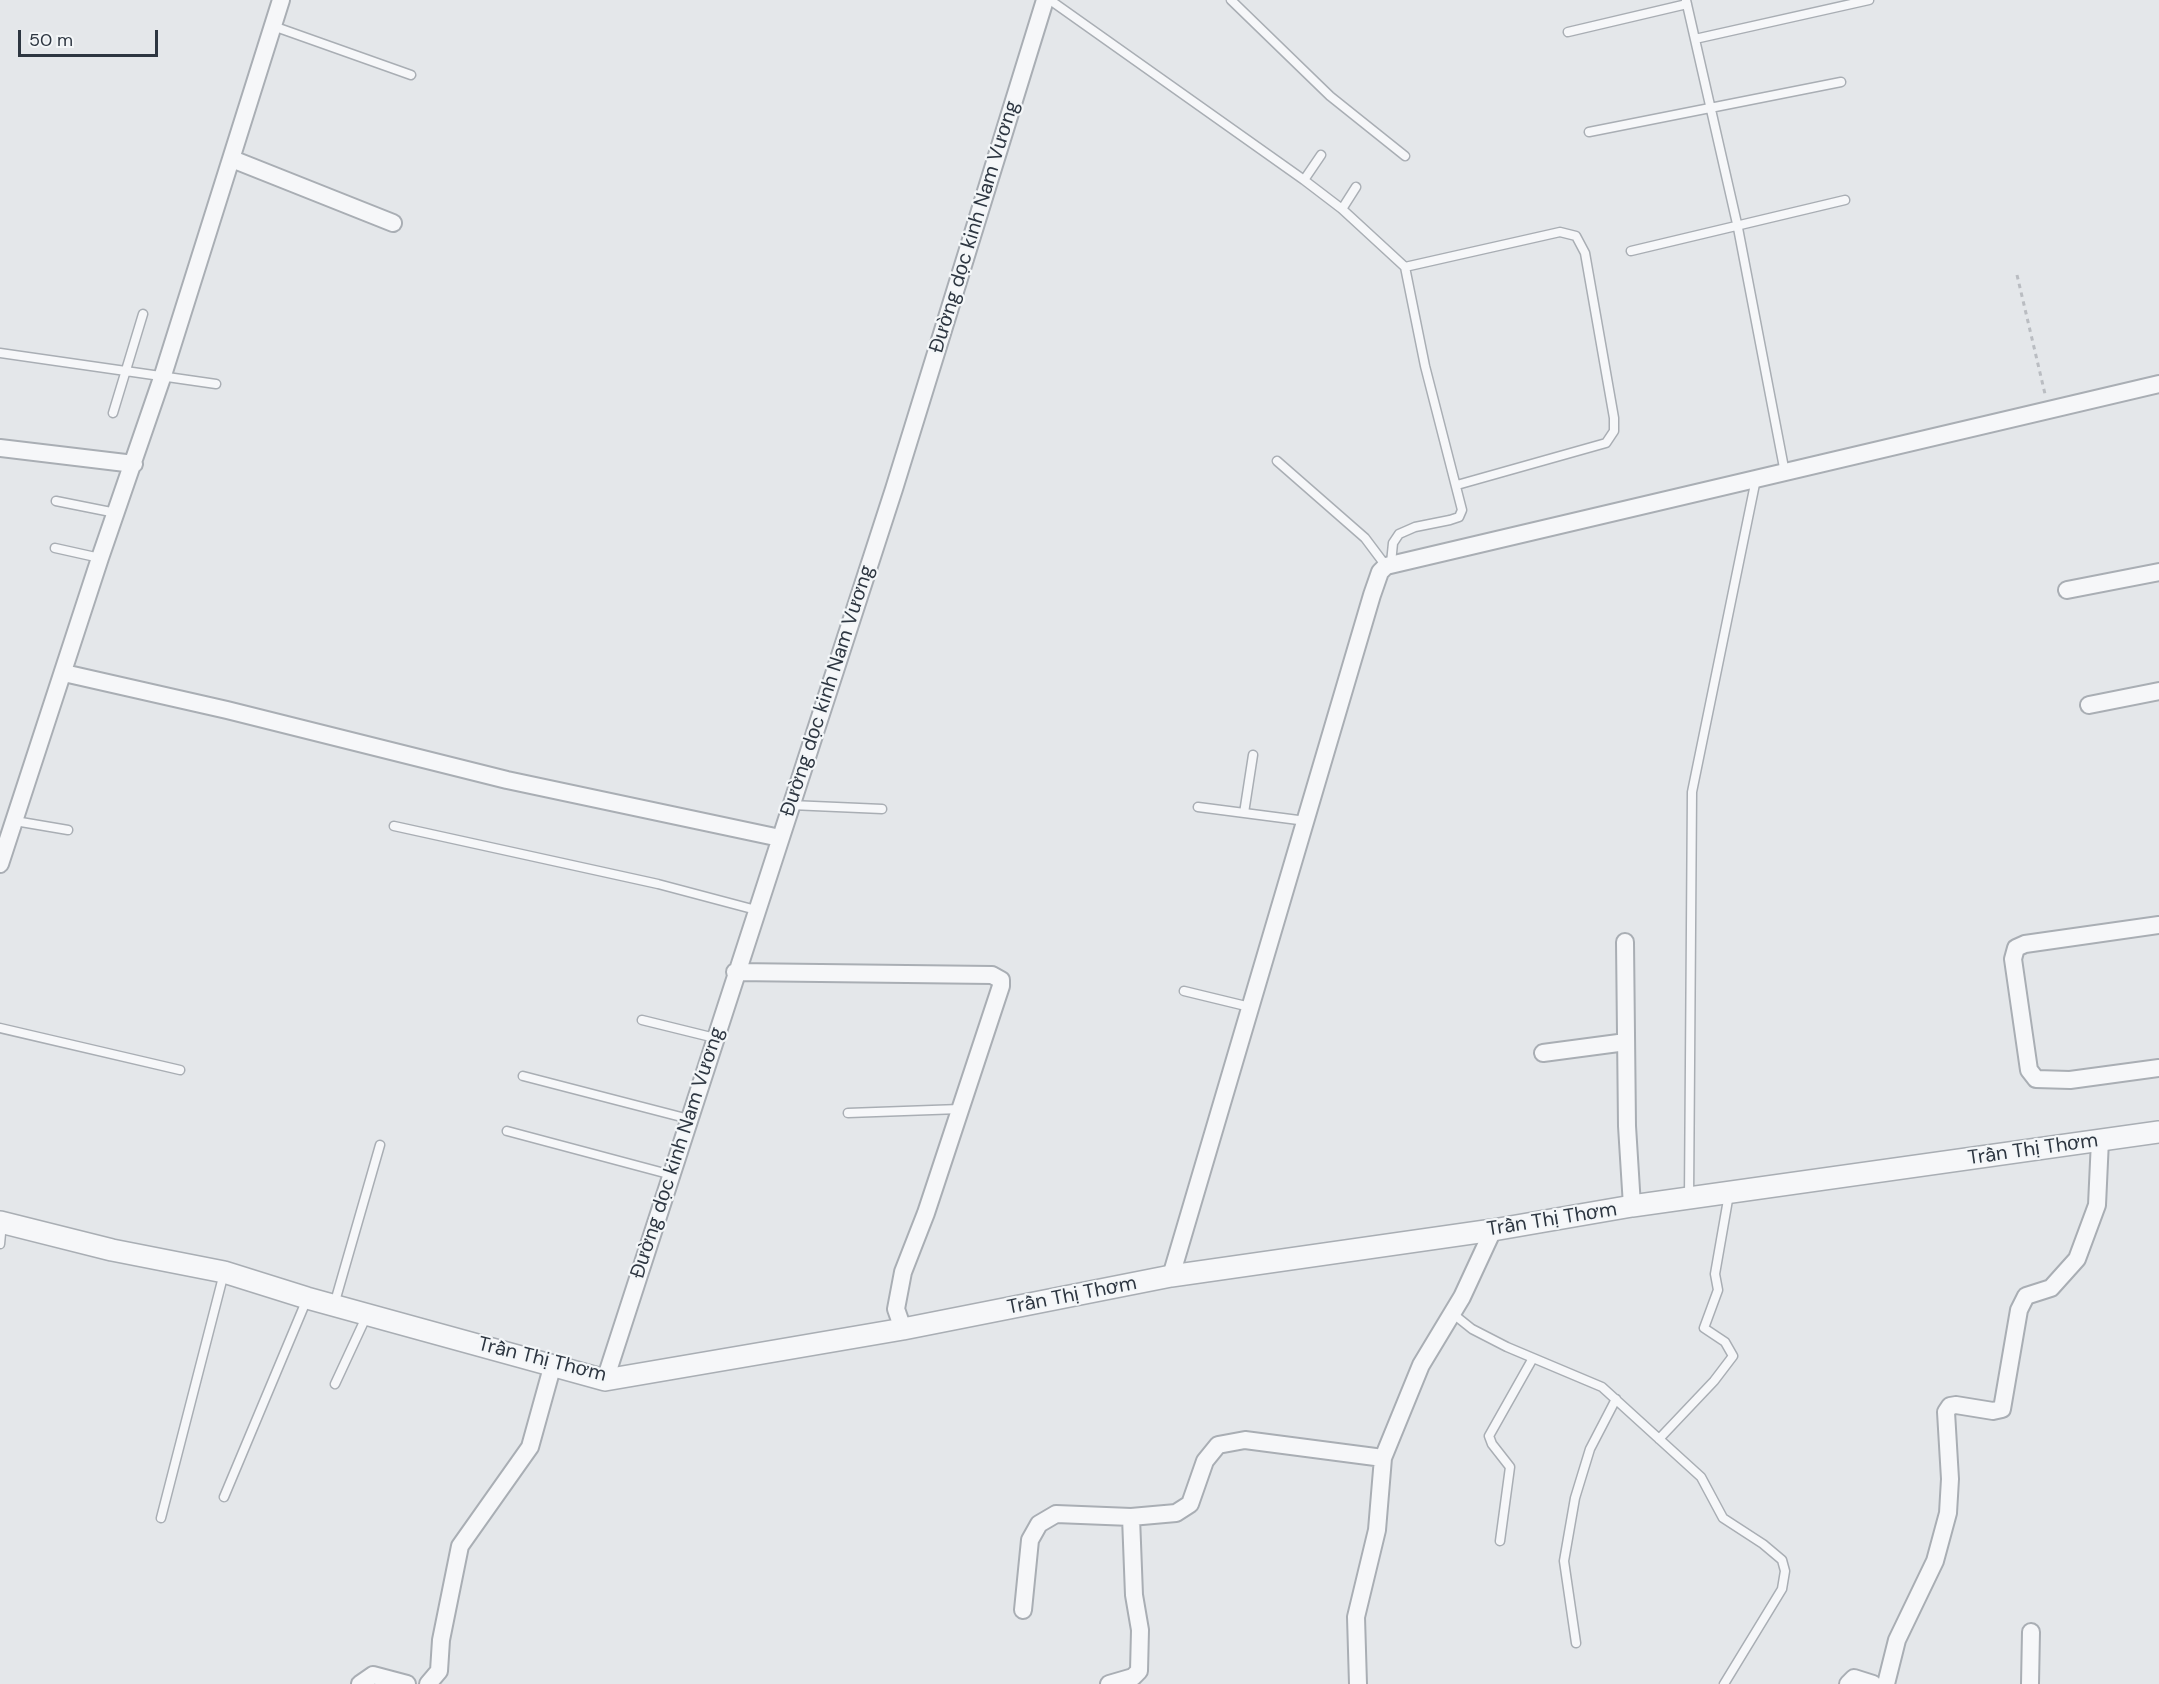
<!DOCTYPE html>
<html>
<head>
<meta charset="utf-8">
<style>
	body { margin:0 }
	#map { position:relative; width:2159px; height:1684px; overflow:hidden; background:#e4e7ea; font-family:"DM Sans",sans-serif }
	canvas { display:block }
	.scale { position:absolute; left:18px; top:30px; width:140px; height:27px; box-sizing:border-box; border:3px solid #2d3641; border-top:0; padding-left:8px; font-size:18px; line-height:21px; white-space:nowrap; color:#2d3641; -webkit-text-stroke:4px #f3f6f8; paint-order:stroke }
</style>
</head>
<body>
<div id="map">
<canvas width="2159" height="1684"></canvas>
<div class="scale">50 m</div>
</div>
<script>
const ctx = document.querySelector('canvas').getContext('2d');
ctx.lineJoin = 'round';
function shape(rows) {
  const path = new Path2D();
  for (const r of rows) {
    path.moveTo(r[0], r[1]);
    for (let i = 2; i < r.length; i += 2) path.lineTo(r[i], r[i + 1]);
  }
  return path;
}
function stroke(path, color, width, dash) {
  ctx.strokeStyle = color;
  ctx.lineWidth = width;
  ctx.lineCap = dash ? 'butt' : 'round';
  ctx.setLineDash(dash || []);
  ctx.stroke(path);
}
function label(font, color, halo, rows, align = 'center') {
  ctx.font = font + ' "DM Sans",sans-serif';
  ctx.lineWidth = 4.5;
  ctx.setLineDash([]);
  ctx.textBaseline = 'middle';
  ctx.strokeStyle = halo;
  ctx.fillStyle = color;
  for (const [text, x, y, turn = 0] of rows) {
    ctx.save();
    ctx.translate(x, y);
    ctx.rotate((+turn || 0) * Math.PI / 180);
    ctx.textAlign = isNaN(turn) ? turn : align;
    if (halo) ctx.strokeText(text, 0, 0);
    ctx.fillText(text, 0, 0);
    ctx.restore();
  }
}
const path = shape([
	[2017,275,2045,394]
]);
const service = shape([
	[1050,0,1304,180,1342,209,1405,267,1425,366,1462,510,1459,517,1450,520,1415,527,1399,534,1393,543,1391,563],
	[1231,0,1330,96,1405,156],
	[1686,0,1738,228,1785,473],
	[273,26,411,75],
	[1568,32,1687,4],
	[1695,39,1869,0],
	[1589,132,1841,82],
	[1304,180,1321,155],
	[1342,209,1356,187],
	[1631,251,1845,200],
	[1405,267,1560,232,1576,236,1585,253,1614,418,1614,431,1606,443,1457,485],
	[0,353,216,384],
	[113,413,143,314],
	[1277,461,1365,538,1386,566],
	[56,501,116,513],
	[55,548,100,558],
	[791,805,882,809],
	[1198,807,1306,821],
	[1244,813,1253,755],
	[15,821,68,830],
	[394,826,658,884,756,910],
	[1184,991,1250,1007],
	[642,1020,715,1038],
	[0,1028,180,1070],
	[523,1076,689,1119],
	[848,1113,960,1109],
	[507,1131,672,1175],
	[1689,1198,1692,792,1756,479],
	[0,1244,2,1223],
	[334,1305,380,1145],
	[1452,1313,1472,1329,1507,1347,1602,1387,1701,1477,1723,1518,1763,1544,1782,1560,1785,1571,1782,1589,1724,1684],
	[335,1384,367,1315],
	[1659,1439,1714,1381,1733,1356,1725,1342,1704,1328,1718,1290,1715,1274,1729,1194],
	[224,1497,307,1299],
	[161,1518,224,1273],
	[1500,1541,1510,1467,1492,1444,1489,1436,1533,1358],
	[1576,1643,1564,1561,1575,1498,1590,1449,1616,1399]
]);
const minor = shape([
	[232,159,393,223],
	[0,448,134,464],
	[2067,590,2159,572],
	[64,673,227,710,507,780,780,838],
	[2089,705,2159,691],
	[0,864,100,558,163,375,281,0],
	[2159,925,2025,944,2016,948,2013,959,2029,1070,2036,1079,2070,1080,2159,1068],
	[1625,942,1627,1126,1632,1206],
	[735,972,992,975,1001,980,1001,986,926,1213,903,1272,896,1309,903,1329],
	[1543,1053,1626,1042],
	[1171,1276,1372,595,1380,572,1386,566,2159,384],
	[605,1380,894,489,1045,0],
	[1023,1610,1030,1540,1039,1524,1056,1514,1131,1517,1176,1513,1190,1504,1205,1461,1218,1445,1245,1440,1383,1458],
	[360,1684,373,1675,407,1684],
	[428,1684,439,1671,441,1640,460,1546,530,1447,553,1364],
	[1109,1684,1133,1677,1139,1671,1140,1630,1134,1595,1131,1517],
	[1358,1684,1356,1617,1377,1530,1383,1458,1421,1365,1462,1297,1493,1230],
	[1848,1684,1854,1678,1873,1684],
	[1886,1684,1897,1640,1935,1561,1948,1513,1950,1479,1946,1412,1950,1406,1956,1405,1993,1411,2002,1409,2019,1310,2026,1296,2051,1288,2077,1259,2097,1205,2100,1140],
	[2030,1684,2031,1632]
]);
const tertiary = shape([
	[0,1222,112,1250,224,1272,307,1298,605,1380,903,1329,1171,1276,1493,1230,1632,1206,2159,1132]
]);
const streetNames = [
	["Đường dọc kinh Nam Vương",975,227,-73],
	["Đường dọc kinh Nam Vương",828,691,-72],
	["Trần Thị Thơm",2033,1150,-8],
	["Đường dọc kinh Nam Vương",678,1153,-72],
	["Trần Thị Thơm",1552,1220,-9],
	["Trần Thị Thơm",1072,1296,-11],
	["Trần Thị Thơm",542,1360,14]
];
stroke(service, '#a9aeb4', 11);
stroke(minor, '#a9aeb4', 20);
stroke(tertiary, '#a9aeb4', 24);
stroke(path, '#babdc2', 3, [4.5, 4.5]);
stroke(service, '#f6f7f9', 8);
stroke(minor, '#f6f7f9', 16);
stroke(tertiary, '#f6f7f9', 21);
label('20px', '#2d3641', '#f3f6f8', streetNames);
</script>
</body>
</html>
